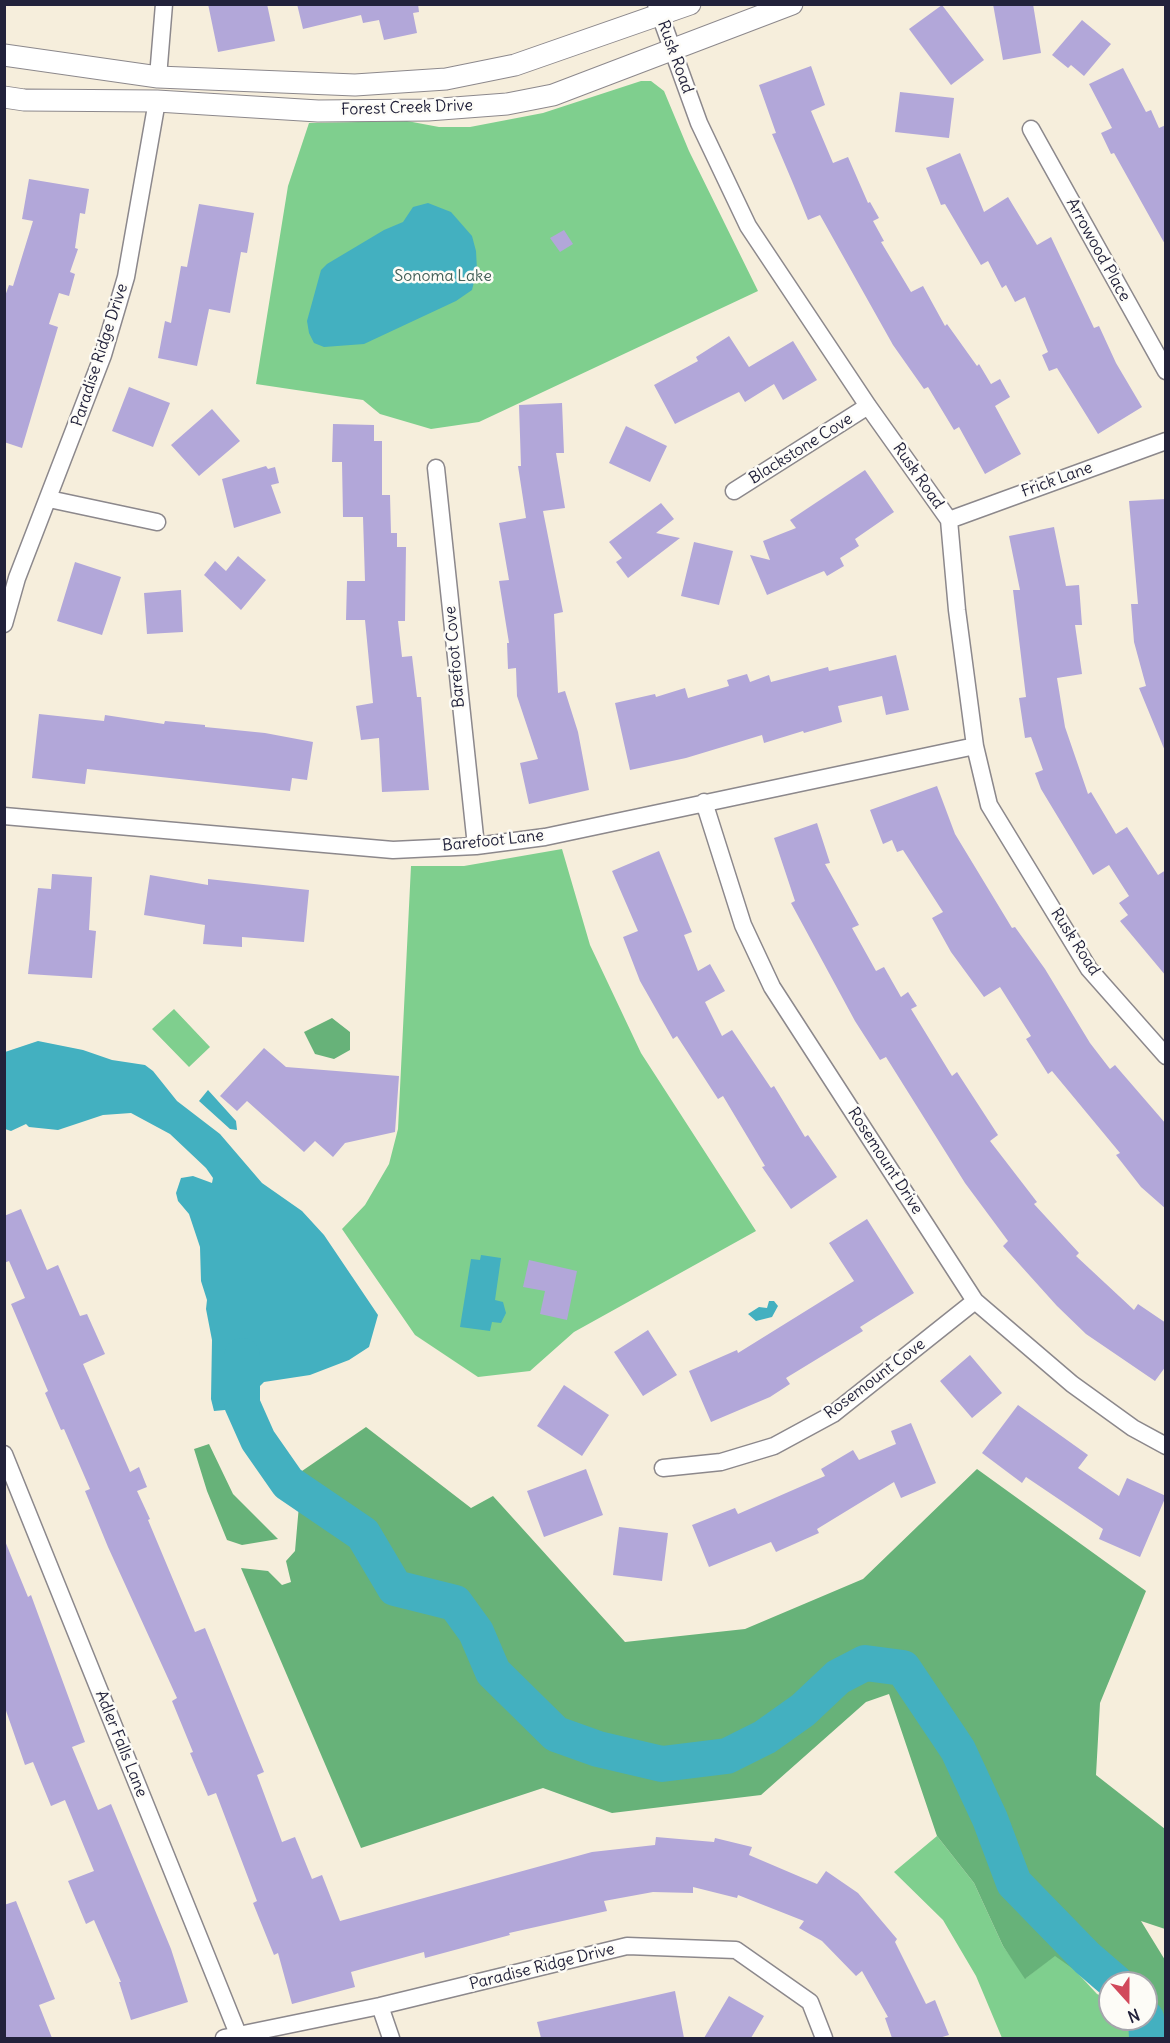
<!DOCTYPE html>
<html>
<head>
<meta charset="utf-8">
<style>
	body { margin:0 }
	#map { position:relative; width:1170px; height:2043px; overflow:hidden; background:#f6eedc; font-family:Delius,sans-serif }
	canvas { display:block }
	.frame { position:absolute; inset:0; border:6px solid #22223b; pointer-events:none }
	.north { position:absolute; left:1098px; top:1971px; width:60px; height:60px; box-sizing:border-box; background:#fdfcf7; border:2px solid #a5a5ac; border-radius:50%; rotate:159deg; font-size:16px; font-weight:700; line-height:24px; text-align:center; color:#22223b }
	.north::after { content:''; display:block; margin:auto; width:21px; height:27px; background:#d1495b; clip-path:polygon(50% 0,100% 100%,50% 72%,0 100%) }
</style>
</head>
<body>
<div id="map">
<canvas width="1170" height="2043"></canvas>
<div class="frame"></div>
<div class="north">N</div>
</div>
<script>
const ctx = document.querySelector('canvas').getContext('2d');
ctx.lineJoin = 'round';
function fill(path, color) {
  ctx.fillStyle = color;
  ctx.fill(path, 'evenodd');
}
function shape(rows) {
  const path = new Path2D();
  for (const r of rows) {
    path.moveTo(r[0], r[1]);
    for (let i = 2; i < r.length; i += 2) path.lineTo(r[i], r[i + 1]);
  }
  return path;
}
function stroke(path, color, width, dash) {
  ctx.strokeStyle = color;
  ctx.lineWidth = width;
  ctx.lineCap = dash ? 'butt' : 'round';
  ctx.setLineDash(dash || []);
  ctx.stroke(path);
}
function label(font, color, halo, rows, align = 'center') {
  ctx.font = font + ' Delius,sans-serif';
  ctx.lineWidth = 5;
  ctx.setLineDash([]);
  ctx.textBaseline = 'middle';
  ctx.strokeStyle = halo;
  ctx.fillStyle = color;
  for (const [text, x, y, turn = 0] of rows) {
    ctx.save();
    ctx.translate(x, y);
    ctx.rotate((+turn || 0) * Math.PI / 180);
    ctx.textAlign = isNaN(turn) ? turn : align;
    if (halo) ctx.strokeText(text, 0, 0);
    ctx.fillText(text, 0, 0);
    ctx.restore();
  }
}
const green = shape([
	[641,81,651,81,664,91,689,151,758,291,479,422,431,429,380,414,363,400,256,384,288,186,309,123,407,121,439,127,470,127,543,113],
	[562,849,590,945,641,1053,756,1231,574,1332,530,1371,478,1377,415,1335,342,1229,365,1205,389,1164,398,1129,411,866,464,866],
	[174,1009,210,1047,189,1067,152,1029],
	[937,1836,974,1883,1003,1946,1026,1978,1055,1955,1071,1966,1097,1994,1110,2000,1110,2019,1132,2019,1135,2038,1002,2038,976,1976,943,1920,894,1872]
]);
const forest = shape([
	[332,1018,350,1032,350,1050,334,1059,315,1054,304,1032],
	[366,1427,471,1508,493,1496,625,1642,745,1629,863,1579,977,1469,1146,1591,1100,1703,1096,1775,1165,1829,1165,1929,1141,1921,1165,1960,1165,2038,1138,2038,1139,2019,1146,2019,1146,1983,1110,1983,1110,1995,1055,1956,1025,1979,1003,1946,974,1883,937,1836,889,1694,866,1702,761,1795,612,1813,543,1788,361,1848,241,1568,268,1571,282,1585,291,1582,286,1561,295,1551,302,1471],
	[209,1444,233,1494,278,1539,242,1545,227,1540,207,1491,194,1449]
]);
const water = shape([
	[428,203,451,212,472,236,476,251,477,270,472,290,456,301,364,344,324,347,314,343,309,333,307,321,321,270,327,264,384,230,403,222,413,207],
	[38,1041,83,1050,112,1060,145,1065,153,1071,177,1101,220,1134,262,1183,302,1211,324,1235,378,1315,369,1347,349,1360,310,1375,264,1382,242,1404,225,1410,214,1411,211,1399,212,1340,206,1309,207,1300,201,1281,200,1247,189,1214,178,1201,176,1193,181,1178,193,1176,212,1183,213,1178,206,1168,170,1134,131,1113,103,1115,58,1130,29,1127,26,1124,11,1131,5,1129,5,1052],
	[208,1090,236,1121,237,1130,230,1129,199,1101],
	[481,1255,501,1258,495,1300,503,1302,506,1313,501,1323,492,1322,490,1331,460,1327,471,1259,480,1260],
	[769,1301,774,1301,778,1306,772,1317,756,1321,748,1314,759,1307,767,1308]
]);
const river = shape([
	[242,1356,242,1404,258,1440,288,1483,363,1534,395,1588,455,1603,476,1632,493,1672,556,1734,598,1749,662,1764,727,1756,765,1737,803,1710,838,1677,865,1663,903,1668,958,1750,990,1819,1014,1883,1087,1958,1116,1983],
	[1146,2018,1147,2038]
]);
const building = shape([
	[208,4,267,4,275,41,218,52],
	[297,4,418,4,419,12,413,13,417,33,384,40,379,20,363,23,361,15,303,29],
	[993,4,1033,4,1041,53,1003,60],
	[942,5,984,60,951,85,909,29],
	[1082,20,1111,44,1084,76,1071,65,1068,68,1052,55],
	[811,66,825,105,811,111,833,163,848,157,868,203,870,202,879,218,873,221,884,241,881,242,911,292,923,286,945,326,947,324,977,366,979,364,991,384,1000,379,1010,397,995,406,1021,454,985,474,959,427,954,430,928,387,924,389,893,345,820,215,808,220,792,181,772,134,776,133,759,85],
	[1123,68,1146,112,1151,110,1159,128,1166,125,1166,246,1114,153,1111,154,1101,133,1112,128,1089,84],
	[900,92,954,98,949,138,895,132],
	[960,153,984,212,1008,197,1037,245,1051,237,1094,328,1099,326,1116,363,1142,407,1098,434,1057,368,1049,371,1042,355,1048,352,1025,297,1015,302,1006,285,1002,288,988,261,981,265,945,204,941,205,926,168],
	[29,179,89,189,85,214,80,213,75,248,78,249,70,272,75,274,69,296,59,293,49,324,58,327,22,448,4,442,4,299,9,285,13,286,33,221,22,219],
	[199,204,254,213,247,253,241,252,230,313,209,309,197,366,158,358,165,321,171,323,181,266,187,267],
	[564,230,573,244,560,252,550,238],
	[729,336,749,367,793,341,817,380,783,400,774,384,745,402,739,392,675,424,654,385,698,361,696,357],
	[129,387,170,403,153,447,112,431],
	[562,403,564,453,556,453,565,508,543,511,563,612,554,614,558,693,565,691,578,732,589,790,529,804,520,763,538,759,517,696,516,668,508,669,507,643,509,643,499,581,509,580,499,523,526,518,518,466,521,466,519,405],
	[212,409,240,441,199,476,171,445],
	[333,424,374,425,374,441,382,441,382,495,390,495,391,533,397,533,397,547,406,547,405,621,398,621,402,657,412,656,417,697,421,697,429,790,382,792,379,738,361,740,356,706,373,703,365,620,346,620,347,581,365,581,363,517,343,517,342,462,332,462],
	[626,426,667,446,650,482,609,463],
	[266,466,268,469,275,467,279,483,271,485,281,513,234,528,222,479],
	[865,470,894,512,855,539,859,546,840,558,844,566,827,576,824,571,767,595,750,555,770,560,763,541,796,528,790,520],
	[1166,499,1166,751,1165,751,1139,688,1146,686,1134,642,1131,604,1138,604,1129,501],
	[661,503,674,519,656,533,680,538,628,578,616,562,622,558,609,542],
	[1054,527,1066,586,1079,585,1082,625,1075,625,1082,674,1057,678,1065,727,1088,794,1091,792,1116,834,1127,827,1158,875,1166,870,1166,976,1120,921,1128,915,1119,903,1129,896,1109,865,1093,875,1041,789,1035,773,1043,770,1031,737,1025,738,1019,698,1026,697,1013,590,1020,590,1009,536],
	[694,542,733,551,719,605,681,596],
	[238,556,266,580,241,610,204,575,215,561,226,571],
	[75,562,121,577,102,635,57,621],
	[181,590,183,632,147,634,144,593],
	[896,655,909,710,886,715,882,696,838,706,842,722,804,733,803,731,764,743,762,735,686,758,630,770,615,703,655,694,656,697,685,688,688,698,729,686,727,680,747,674,750,682,769,675,771,682,828,667,829,671],
	[39,714,104,721,105,715,164,724,165,721,205,725,205,727,265,733,313,742,307,780,292,778,290,791,87,769,85,784,32,778],
	[937,786,955,834,1012,928,1015,927,1045,969,1090,1043,1110,1069,1115,1065,1166,1124,1166,1209,1141,1187,1116,1155,1120,1153,1052,1071,1048,1074,1026,1039,1031,1036,1000,987,984,997,951,952,932,918,943,912,903,850,897,852,892,840,883,844,870,810],
	[817,823,830,863,825,864,859,925,852,928,876,971,884,967,901,997,908,992,917,1006,911,1009,952,1076,957,1072,998,1135,990,1141,1037,1202,1034,1204,1079,1253,1076,1256,1134,1310,1138,1304,1166,1323,1166,1366,1155,1381,1086,1334,1057,1306,1003,1246,1008,1241,965,1183,886,1057,880,1060,855,1021,791,903,795,901,774,838],
	[659,851,692,932,684,935,698,971,710,964,725,991,705,1002,722,1036,732,1030,771,1088,774,1086,805,1137,808,1135,837,1177,791,1209,762,1167,765,1166,723,1096,718,1099,677,1036,673,1039,640,981,623,937,638,931,612,871],
	[52,874,92,877,89,930,96,931,92,978,28,974,38,888,51,889],
	[150,875,208,885,208,879,309,890,304,942,242,937,242,947,203,944,205,925,144,915],
	[264,1048,286,1067,399,1076,395,1132,345,1143,333,1157,315,1141,304,1152,247,1101,237,1111,220,1096],
	[21,1209,47,1270,58,1265,80,1316,87,1314,105,1354,83,1364,130,1472,139,1467,147,1487,137,1491,150,1519,148,1520,195,1632,205,1628,264,1772,257,1775,282,1842,295,1837,312,1879,322,1875,340,1921,592,1852,655,1845,656,1837,714,1842,715,1838,752,1847,749,1855,817,1884,826,1871,858,1893,897,1939,895,1942,926,2004,935,2000,949,2035,939,2038,892,2038,885,2018,888,2017,862,1971,856,1976,822,1941,799,1928,804,1921,738,1895,737,1898,693,1887,693,1893,653,1892,604,1901,607,1911,509,1933,510,1935,425,1958,424,1952,351,1972,355,1987,292,2004,278,1953,274,1955,253,1903,257,1901,216,1793,208,1796,190,1753,193,1752,172,1701,177,1698,108,1547,85,1491,90,1489,64,1429,61,1430,45,1393,48,1391,11,1304,25,1298,9,1261,4,1263,4,1216],
	[867,1219,914,1293,860,1327,863,1331,786,1378,790,1384,770,1397,711,1422,689,1371,737,1350,738,1353,854,1281,829,1243],
	[529,1260,577,1271,567,1320,540,1314,545,1291,523,1287],
	[648,1330,677,1375,643,1396,614,1352],
	[970,1355,1002,1393,972,1418,940,1381],
	[564,1385,609,1415,582,1456,537,1426],
	[1018,1405,1088,1455,1078,1468,1119,1496,1127,1478,1166,1496,1140,1557,1099,1539,1103,1529,1026,1477,1022,1483,982,1453],
	[911,1423,936,1483,901,1498,894,1482,817,1529,819,1533,776,1552,771,1542,709,1567,692,1525,735,1508,738,1514,825,1476,821,1469,853,1450,859,1460,896,1444,891,1431],
	[586,1469,603,1515,544,1537,527,1491],
	[619,1527,668,1533,662,1581,613,1575],
	[5,1541,28,1597,31,1595,85,1742,72,1747,98,1810,111,1804,171,1949,188,2002,131,2020,119,1982,121,1982,94,1920,86,1924,68,1881,94,1871,65,1800,51,1806,33,1762,25,1765,4,1705],
	[16,1901,55,1999,39,2005,52,2038,4,2038,4,1905],
	[675,1991,684,2038,541,2038,537,2022],
	[729,1996,764,2016,751,2038,704,2038]
]);
const minor = shape([
	[656,4,699,123,748,226,868,406,949,520,957,610,975,746,989,805,1089,969,1166,1056],
	[158,77,164,4],
	[1031,129,1166,371],
	[436,468,476,846],
	[734,491,868,406],
	[49,499,157,522],
	[949,520,1166,441],
	[4,624,17,578,103,355,126,277,157,101],
	[704,802,743,925,772,987,975,1301,1072,1384,1133,1428,1166,1446],
	[4,816,393,850,476,846,545,837,975,746],
	[4,1454,238,2034],
	[663,1468,721,1462,774,1446,833,1414,975,1301],
	[380,2006,391,2038],
	[224,2038,380,2006,627,1946,736,1950,810,2002,824,2038]
]);
const tertiary = shape([
	[4,55,158,77,355,85,446,79,515,65,690,4],
	[4,97,24,100,157,101,318,111,428,110,507,104,553,95,792,4]
]);
const streetNames = [
	["Rusk Road",675,57,70],
	["Forest Creek Drive",407,108,-2],
	["Arrowood Place",1098,250,61],
	["Paradise Ridge Drive",100,355,-72],
	["Blackstone Cove",801,449,-32],
	["Rusk Road",918,476,55],
	["Frick Lane",1057,480,-20],
	["Barefoot Cove",455,657,-95],
	["Barefoot Lane",493,841,-6],
	["Rusk Road",1075,942,57],
	["Rosemount Drive",885,1161,57],
	["Rosemount Cove",875,1379,-37],
	["Adler Falls Lane",121,1744,68],
	["Paradise Ridge Drive",542,1967,-14]
];
const parkNames = [
	["Sonoma Lake",443,276]
];
fill(green, '#7fcf8e');
fill(forest, '#67b279');
fill(water, '#43b0c0');
stroke(river, '#43b0c0', 36);
fill(building, '#b2a7d9');
stroke(minor, '#8c888c', 19);
stroke(tertiary, '#8c888c', 23);
stroke(minor, '#fff', 16);
stroke(tertiary, '#fff', 21);
label('16px', '#22223b', '#fdfcf7', streetNames);
label('16px', '#435f58', '#fdfcf7', parkNames);
</script>
</body>
</html>
